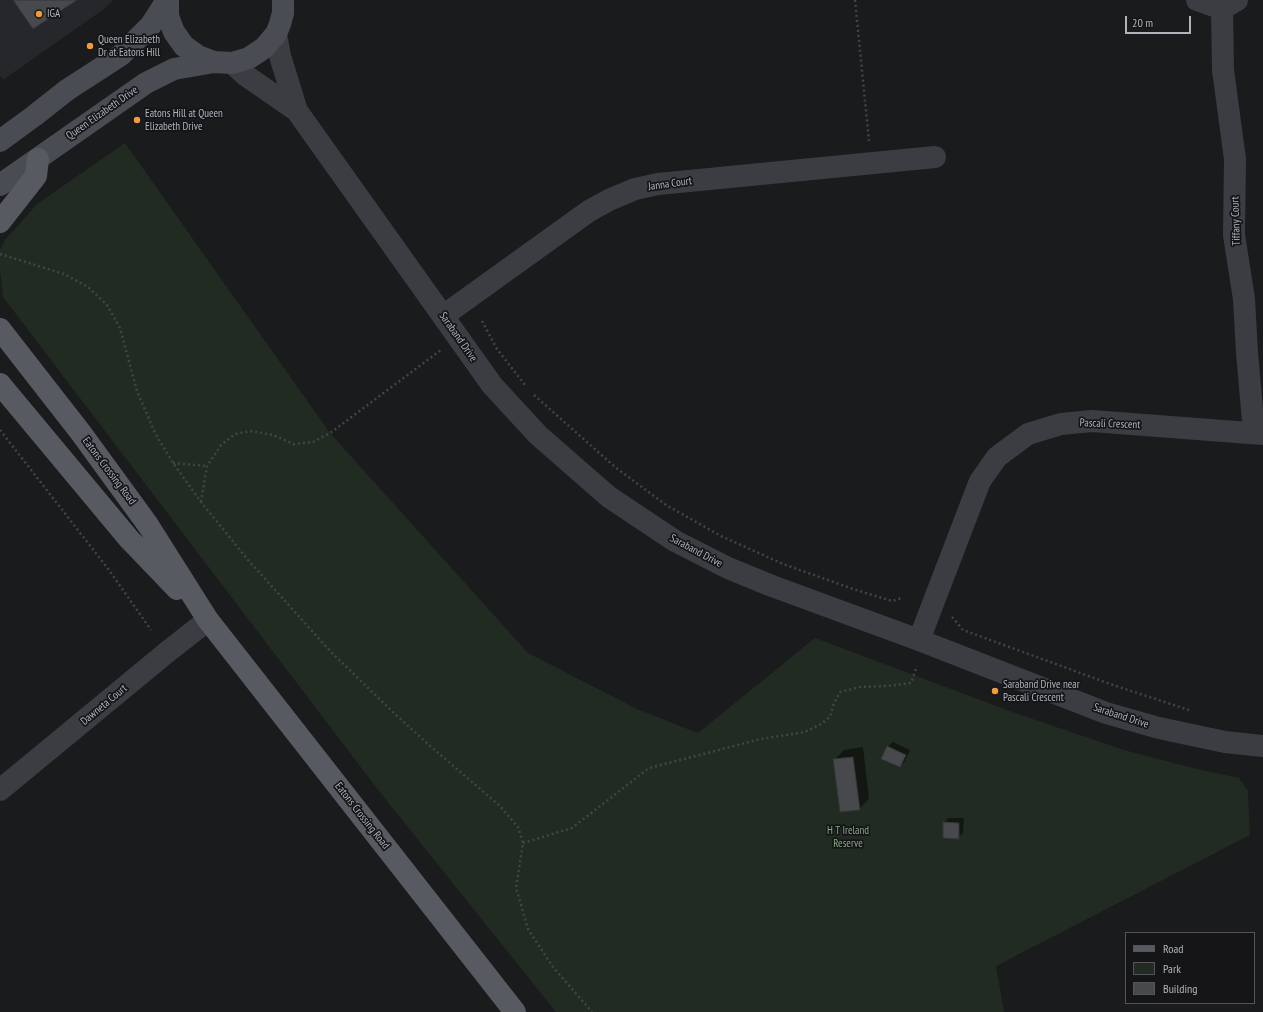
<!DOCTYPE html>
<html>
<head>
<meta charset="utf-8">
<style>
	body { margin:0 }
	#map { position:relative; width:1263px; height:1012px; overflow:hidden; background:#1a1b1d; font-family:"PT Sans Narrow",sans-serif }
	canvas { display:block }
	.legend { position:absolute; left:1125px; top:932px; width:130px; height:72px; box-sizing:border-box; background:#151518; border:1px solid #52555a; margin:0; padding:5px 7px; list-style:none; font-size:12px; color:#adb4bc }
	.legend li { display:flex; align-items:center; gap:8px; height:20px }
	.legend b { width:20px; border:1px solid #52555a }
	.scale { position:absolute; left:1125px; top:16px; width:66px; height:18px; box-sizing:border-box; border:2px solid #adb4bc; border-top:0; padding-left:5px; font-size:12px; line-height:14px; white-space:nowrap; color:#adb4bc; -webkit-text-stroke:3px #151518; paint-order:stroke }
</style>
</head>
<body>
<div id="map">
<canvas width="1263" height="1012"></canvas>
<ul class="legend">
<li><b style="height:5px;background:#575b61"></b>Road</li>
<li><b style="height:11px;background:#222b22"></b>Park</li>
<li><b style="height:11px;background:#47494d"></b>Building</li>
</ul>
<div class="scale">20 m</div>
</div>
<script>
const ctx = document.querySelector('canvas').getContext('2d');
ctx.lineJoin = 'round';
function fill(path, color) {
  ctx.fillStyle = color;
  ctx.fill(path, 'evenodd');
}
function shape(rows) {
  const path = new Path2D();
  for (const r of rows) {
    path.moveTo(r[0], r[1]);
    for (let i = 2; i < r.length; i += 2) path.lineTo(r[i], r[i + 1]);
  }
  return path;
}
function stroke(path, color, width, dash) {
  ctx.strokeStyle = color;
  ctx.lineWidth = width;
  ctx.lineCap = dash ? 'butt' : 'round';
  ctx.setLineDash(dash || []);
  ctx.stroke(path);
}
function label(font, color, halo, rows, align = 'center') {
  ctx.font = font + ' "PT Sans Narrow",sans-serif';
  ctx.lineWidth = 3.5;
  ctx.setLineDash([]);
  ctx.textBaseline = 'middle';
  ctx.strokeStyle = halo;
  ctx.fillStyle = color;
  for (const [text, x, y, turn = 0] of rows) {
    ctx.save();
    ctx.translate(x, y);
    ctx.rotate((+turn || 0) * Math.PI / 180);
    ctx.textAlign = isNaN(turn) ? turn : align;
    if (halo) ctx.strokeText(text, 0, 0);
    ctx.fillText(text, 0, 0);
    ctx.restore();
  }
}
const built = shape([
	[0,0,113,0,104,9,3,80,0,76]
]);
const green = shape([
	[125,143,330,433,528,653,637,709,698,733,815,638,1015,713,1124,750,1197,769,1239,778,1248,791,1250,835,996,966,1004,1012,556,1012,379,791,3,297,0,271,0,250,5,240,37,204]
]);
const shadow = shape([
	[893,742,910,750,905,761,900,766,883,758,888,746],
	[863,747,869,799,859,809,834,760,844,750],
	[949,818,964,818,963,833,958,838,944,822]
]);
const building = shape([
	[13,0,77,0,33,29,13,0],
	[887,746,906,755,900,767,881,759,887,746],
	[853,757,860,810,840,812,833,759,853,757],
	[943,822,959,823,959,839,943,838,943,822]
]);
const path = shape([
	[855,0,869,141],
	[0,254,64,274,88,287,107,305,120,328,137,391,155,433,173,463,201,502,248,560,331,652,395,714,429,745,500,806,518,827,523,843,516,888,528,929,553,967,592,1012],
	[482,321,497,349,525,385],
	[534,395,615,467,666,505,721,536,783,564,853,589,892,601,902,598],
	[0,430,109,570,151,630],
	[173,463,207,466],
	[201,502,207,466,221,445,235,434,251,431,273,435,294,444,313,442,330,433,441,350],
	[952,617,963,630,1113,685,1192,711],
	[523,843,572,828,649,768,761,739,805,732,821,724,830,717,834,703,840,692,860,687,887,686,911,683,917,666]
]);
const street = shape([
	[1197,0,1222,9,1237,0],
	[1222,9,1223,70,1235,159,1234,235,1244,299,1247,352,1254,433],
	[276,34,280,56,297,111,492,385,538,435,609,497,675,541,728,568,772,586,919,640,1106,713,1159,728,1225,742,1263,746],
	[232,63,245,75,297,111],
	[443,316,589,211,609,200,635,189,658,184,935,157],
	[919,640,980,481,997,457,1028,434,1061,424,1092,421,1263,434],
	[0,790,166,653,208,620]
]);
const secondary = shape([
	[168,0,168,16,174,32,184,46,198,56,214,62,232,63,249,58,264,48,276,34,280,24,283,13,283,0],
	[0,141,34,116,67,90,121,55,151,25,167,0],
	[0,185,146,83,174,69,214,62]
]);
const primary = shape([
	[0,222,36,176,38,159],
	[0,329,81,433,148,525,208,620,515,1012],
	[0,384,129,539,177,589]
]);
const markers = [
	[39,14,4,"#f39b3c"],
	[90,46,4,"#f39b3c"],
	[137,120,4,"#f39b3c"],
	[995,691,4,"#f39b3c"]
];
const poiNames = [
	["IGA",47,14],
	["Queen Elizabeth",98,40],
	["Dr at Eatons Hill",98,53],
	["Eatons Hill at Queen",145,114],
	["Elizabeth Drive",145,127],
	["Saraband Drive near",1003,685],
	["Pascali Crescent",1003,698]
];
const streetNames = [
	["Queen Elizabeth Drive",102,113,-35],
	["Janna Court",670,184,-8],
	["Tiffany Court",1236,221,-92],
	["Saraband Drive",458,337,55],
	["Pascali Crescent",1110,424,2],
	["Eatons Crossing Road",109,471,53],
	["Saraband Drive",696,551,28],
	["Dawneta Court",104,705,-40],
	["Saraband Drive",1121,716,18],
	["Eatons Crossing Road",362,816,52]
];
const parkNames = [
	["H T Ireland",848,831],
	["Reserve",848,844]
];
fill(built, '#26272a');
fill(green, '#222b22');
fill(shadow, '#0007');
fill(building, '#47494d');
stroke(building, '#343539', 1);
stroke(path, '#414449', 2.5, [2, 3]);
stroke(street, '#3b3d42', 22);
stroke(secondary, '#494c52', 22);
stroke(primary, '#575b61', 22);
for (const [x, y, r, color] of markers) {
  const dot = new Path2D();
  dot.arc(x, y, r, 0, 2 * Math.PI);
  ctx.fillStyle = color;
  ctx.fill(dot);
  stroke(dot, '#151518', 1.5);
}
label('11px', '#adb4bc', '#151518', poiNames, 'left');
label('11px', '#adb4bc', '#151518', streetNames);
label('11px', '#87a784', '#151518', parkNames);
</script>
</body>
</html>
